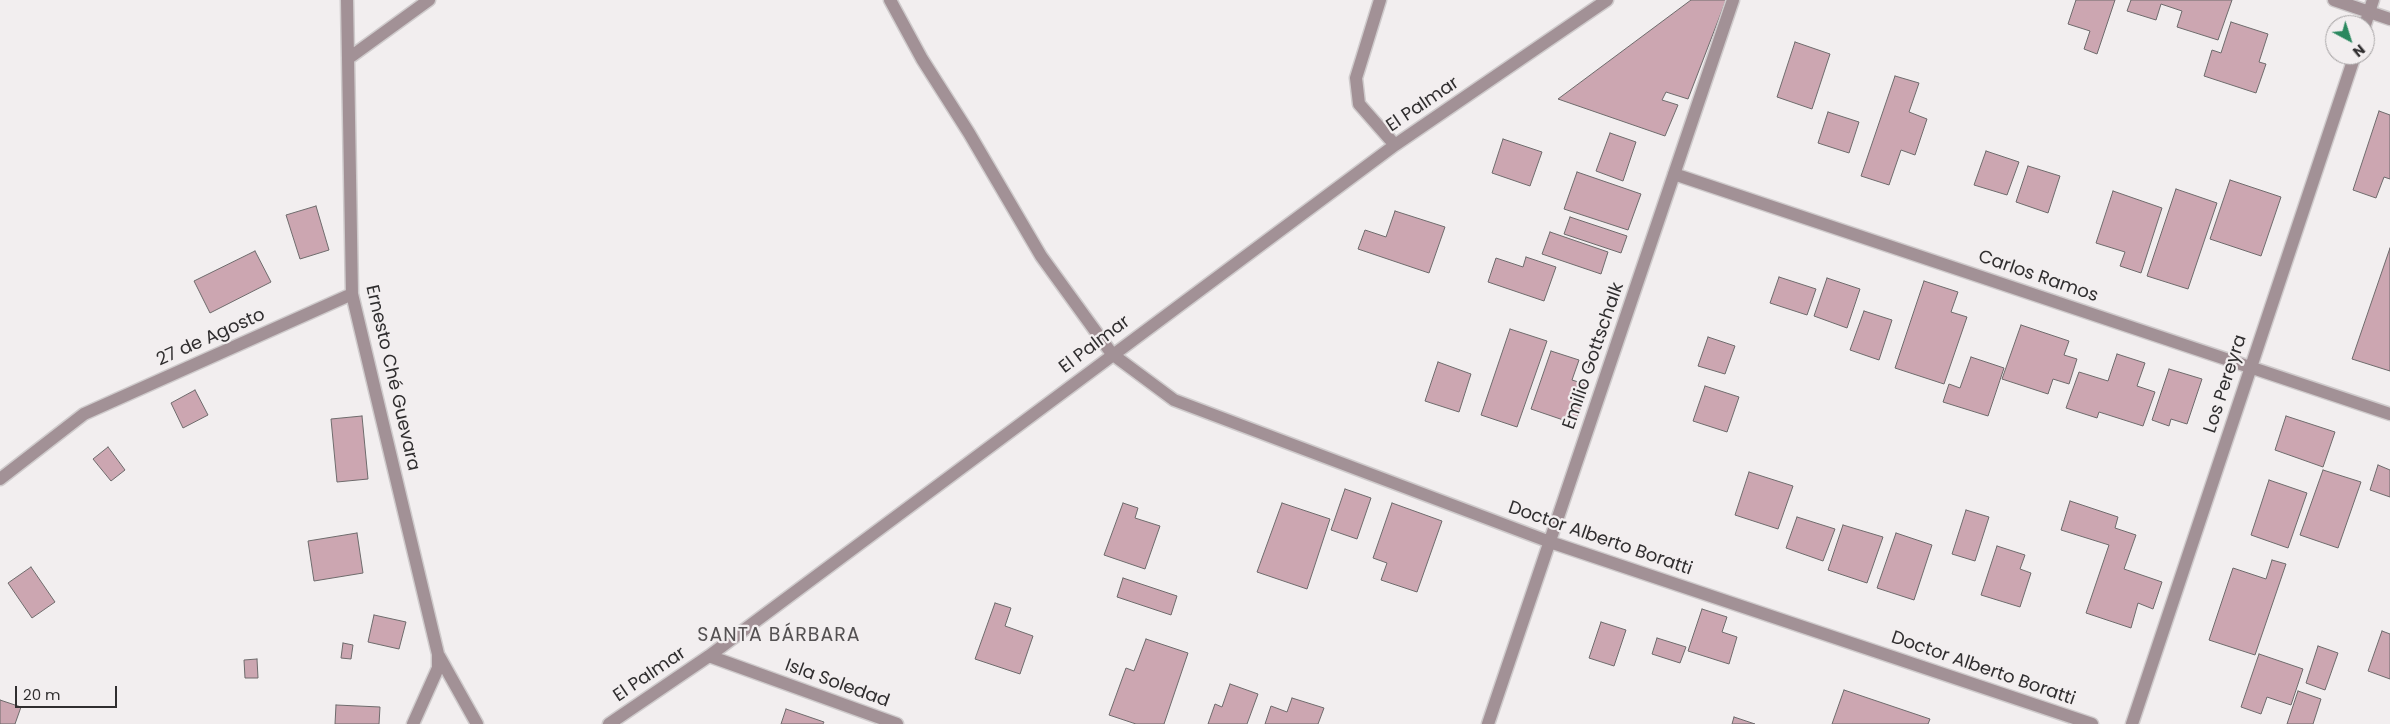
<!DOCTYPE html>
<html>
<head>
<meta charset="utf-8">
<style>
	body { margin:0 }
	#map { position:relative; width:2390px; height:724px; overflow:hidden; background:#f2eeef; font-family:Poppins,sans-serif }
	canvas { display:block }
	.north { position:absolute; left:2325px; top:15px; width:50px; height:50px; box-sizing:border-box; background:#f2eeef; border:1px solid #a4a1a2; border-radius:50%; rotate:140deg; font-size:14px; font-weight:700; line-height:20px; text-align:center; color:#302e2f }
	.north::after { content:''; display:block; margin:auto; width:18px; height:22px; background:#2b885f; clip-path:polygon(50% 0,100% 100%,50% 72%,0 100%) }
	.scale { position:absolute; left:15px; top:686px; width:102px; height:22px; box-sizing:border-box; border:2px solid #302e2f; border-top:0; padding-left:6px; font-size:15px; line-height:18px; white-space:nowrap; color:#302e2f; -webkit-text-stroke:4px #f2eeef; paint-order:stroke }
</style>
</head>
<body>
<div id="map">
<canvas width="2390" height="724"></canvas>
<div class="north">N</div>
<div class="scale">20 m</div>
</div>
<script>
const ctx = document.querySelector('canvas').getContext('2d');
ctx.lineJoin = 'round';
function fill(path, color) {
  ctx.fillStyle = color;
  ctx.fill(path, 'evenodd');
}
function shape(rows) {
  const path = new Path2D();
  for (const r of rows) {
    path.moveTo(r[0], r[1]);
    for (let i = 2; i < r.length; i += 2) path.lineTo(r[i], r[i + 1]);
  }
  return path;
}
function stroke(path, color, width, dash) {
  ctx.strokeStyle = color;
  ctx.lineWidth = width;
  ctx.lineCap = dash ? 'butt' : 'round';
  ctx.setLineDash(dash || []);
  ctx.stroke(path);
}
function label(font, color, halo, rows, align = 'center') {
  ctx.font = font + ' Poppins,sans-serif';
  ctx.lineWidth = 4.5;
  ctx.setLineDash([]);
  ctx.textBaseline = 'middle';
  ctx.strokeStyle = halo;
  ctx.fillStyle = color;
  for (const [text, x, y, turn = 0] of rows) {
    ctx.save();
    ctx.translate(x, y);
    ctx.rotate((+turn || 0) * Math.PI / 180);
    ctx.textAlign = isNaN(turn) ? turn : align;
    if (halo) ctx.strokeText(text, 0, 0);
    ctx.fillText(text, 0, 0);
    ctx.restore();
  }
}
const building = shape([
	[1691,0,1726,0,1688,99,1666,92,1662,100,1678,105,1665,136,1558,99,1691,0],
	[2076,0,2115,0,2097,54,2084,49,2090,31,2068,24,2076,0],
	[2131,0,2232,0,2218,40,2177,27,2182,11,2161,4,2156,20,2127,11,2131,0],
	[2231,22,2268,34,2259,62,2266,64,2256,93,2204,76,2212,50,2221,53,2231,22],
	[1795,42,1830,54,1812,109,1777,97,1795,42],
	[1895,76,1919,83,1909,112,1927,119,1915,155,1901,150,1889,185,1861,176,1895,76],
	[2379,111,2390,115,2390,179,2384,177,2376,198,2353,190,2379,111],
	[1828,112,1859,122,1849,153,1818,143,1828,112],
	[1610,133,1636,142,1623,181,1596,171,1610,133],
	[1503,139,1542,152,1530,186,1492,173,1503,139],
	[1986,151,2019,162,2007,195,1974,185,1986,151],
	[2028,166,2060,176,2048,213,2016,202,2028,166],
	[1577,172,1641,194,1628,230,1564,209,1577,172],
	[2230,180,2281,197,2261,256,2210,239,2230,180],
	[2176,189,2217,203,2188,289,2147,276,2176,189],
	[2113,191,2162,208,2141,273,2120,266,2125,252,2096,243,2113,191],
	[316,206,329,250,300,259,286,215,316,206],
	[1395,211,1445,227,1429,273,1358,249,1365,230,1386,237,1395,211],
	[1570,217,1627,236,1621,253,1564,234,1570,217],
	[1550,232,1608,252,1601,274,1542,254,1550,232],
	[2390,248,2390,371,2352,359,2390,248],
	[255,251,271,282,210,313,194,281,255,251],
	[1526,257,1556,267,1544,301,1488,282,1496,258,1523,267,1526,257],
	[1779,277,1816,289,1807,315,1770,303,1779,277],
	[1827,278,1860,289,1847,328,1814,316,1827,278],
	[1924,281,1958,292,1951,312,1967,317,1944,384,1895,368,1924,281],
	[1864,311,1892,320,1879,360,1850,350,1864,311],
	[2021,325,2069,341,2064,355,2077,359,2069,384,2053,379,2048,394,2002,379,2021,325],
	[1510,329,1547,341,1517,427,1481,415,1510,329],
	[1708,337,1735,346,1725,374,1698,366,1708,337],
	[1551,351,1579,360,1572,380,1588,385,1575,424,1531,409,1551,351],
	[2117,354,2145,363,2137,386,2155,392,2143,426,2099,412,2097,418,2066,408,2079,372,2108,381,2117,354],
	[1971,357,2004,368,1988,416,1943,402,1949,384,1960,388,1971,357],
	[1438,362,1471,374,1459,412,1425,401,1438,362],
	[2169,369,2202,379,2187,424,2171,419,2169,426,2152,420,2169,369],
	[1705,386,1739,397,1727,432,1693,421,1705,386],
	[195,390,208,415,183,428,171,403,195,390],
	[362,416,368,479,337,482,331,419,362,416],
	[2286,416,2335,432,2323,467,2275,450,2286,416],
	[108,447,125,470,111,481,93,459,108,447],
	[2378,465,2390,470,2390,497,2370,490,2378,465],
	[2323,470,2361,482,2338,548,2300,535,2323,470],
	[1749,472,1793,486,1778,529,1735,515,1749,472],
	[2269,480,2307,493,2288,548,2251,535,2269,480],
	[1345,489,1371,498,1357,539,1331,530,1345,489],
	[2070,501,2118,517,2115,528,2136,535,2124,569,2162,582,2153,609,2138,603,2131,628,2086,613,2109,545,2061,530,2070,501],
	[1123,503,1138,508,1135,518,1160,526,1145,569,1104,555,1123,503],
	[1282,503,1330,519,1307,589,1257,572,1282,503],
	[1392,503,1442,521,1417,592,1381,580,1387,563,1373,558,1392,503],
	[1966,510,1989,517,1975,561,1952,554,1966,510],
	[1797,517,1835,529,1823,561,1786,548,1797,517],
	[1843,525,1883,537,1867,583,1828,570,1843,525],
	[357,533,363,573,314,581,308,541,357,533],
	[1896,533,1932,545,1914,600,1877,588,1896,533],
	[1997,546,2025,555,2020,569,2031,573,2020,607,1981,595,1997,546],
	[2272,560,2286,564,2255,655,2209,640,2233,568,2266,579,2272,560],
	[31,567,55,602,32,618,8,583,31,567],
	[1123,578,1177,596,1171,615,1117,597,1123,578],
	[995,603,1011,608,1005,626,1033,636,1020,674,975,659,995,603],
	[1702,609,1727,617,1722,632,1737,637,1729,664,1688,651,1702,609],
	[374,615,406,622,399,649,368,642,374,615],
	[1601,622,1626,630,1614,666,1589,658,1601,622],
	[2382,631,2390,634,2390,679,2368,671,2382,631],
	[1657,638,1686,647,1680,663,1652,654,1657,638],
	[1146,639,1188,653,1164,724,1136,724,1109,715,1126,668,1134,671,1146,639],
	[343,643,353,645,351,659,341,658,343,643],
	[2318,646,2338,653,2325,690,2306,683,2318,646],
	[2259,654,2303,669,2291,705,2267,697,2261,714,2241,707,2259,654],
	[257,659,258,678,245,678,244,660,257,659],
	[1230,684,1258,694,1247,724,1208,724,1215,704,1222,707,1230,684],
	[1844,690,1930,719,1928,724,1832,724,1844,690],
	[2298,691,2321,699,2313,724,2287,724,2298,691],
	[1292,698,1324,708,1318,724,1265,724,1271,706,1287,712,1292,698],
	[0,700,21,707,15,724,0,724,0,700],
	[336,705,380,707,379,724,335,724,336,705],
	[786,709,824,722,823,724,781,724,786,709],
	[1734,717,1755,724,1732,724,1734,717]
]);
const minor = shape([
	[347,0,352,294,438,654,438,668,413,724],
	[890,0,922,59,969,133,1041,256,1112,354,1174,400,1550,542,2092,724],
	[1380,0,1356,78,1359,104,1395,145],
	[2334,0,2390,19],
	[2365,25,2373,0],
	[349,58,429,0],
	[1674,174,2390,414],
	[0,479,84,414,352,294],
	[439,656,477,724],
	[709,656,897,724],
	[609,724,709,656,1395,145,1607,0],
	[1488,724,1733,0],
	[2132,724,2355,55]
]);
const streetNames = [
	["El Palmar",1423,105,-34],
	["Carlos Ramos",2038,277,19],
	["27 de Agosto",211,338,-24],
	["El Palmar",1095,345,-37],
	["Emilio Gottschalk",1594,356,-71],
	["Ernesto Ché Guevara",392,378,77],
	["Los Pereyra",2226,384,-72],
	["Doctor Alberto Boratti",1600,539,19],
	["Doctor Alberto Boratti",1983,669,19],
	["El Palmar",650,675,-34],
	["Isla Soledad",837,684,20]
];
const neighbourhoodNames = [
	["SANTA BÁRBARA",779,636]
];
fill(building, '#cca6b1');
stroke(building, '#6e6b6c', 1);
stroke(minor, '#cfcbcc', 15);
stroke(minor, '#a29196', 12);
label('18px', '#302e2f', '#f2eeef', streetNames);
ctx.letterSpacing = '1px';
label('19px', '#545152', '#f2eeef', neighbourhoodNames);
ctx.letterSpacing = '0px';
</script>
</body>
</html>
